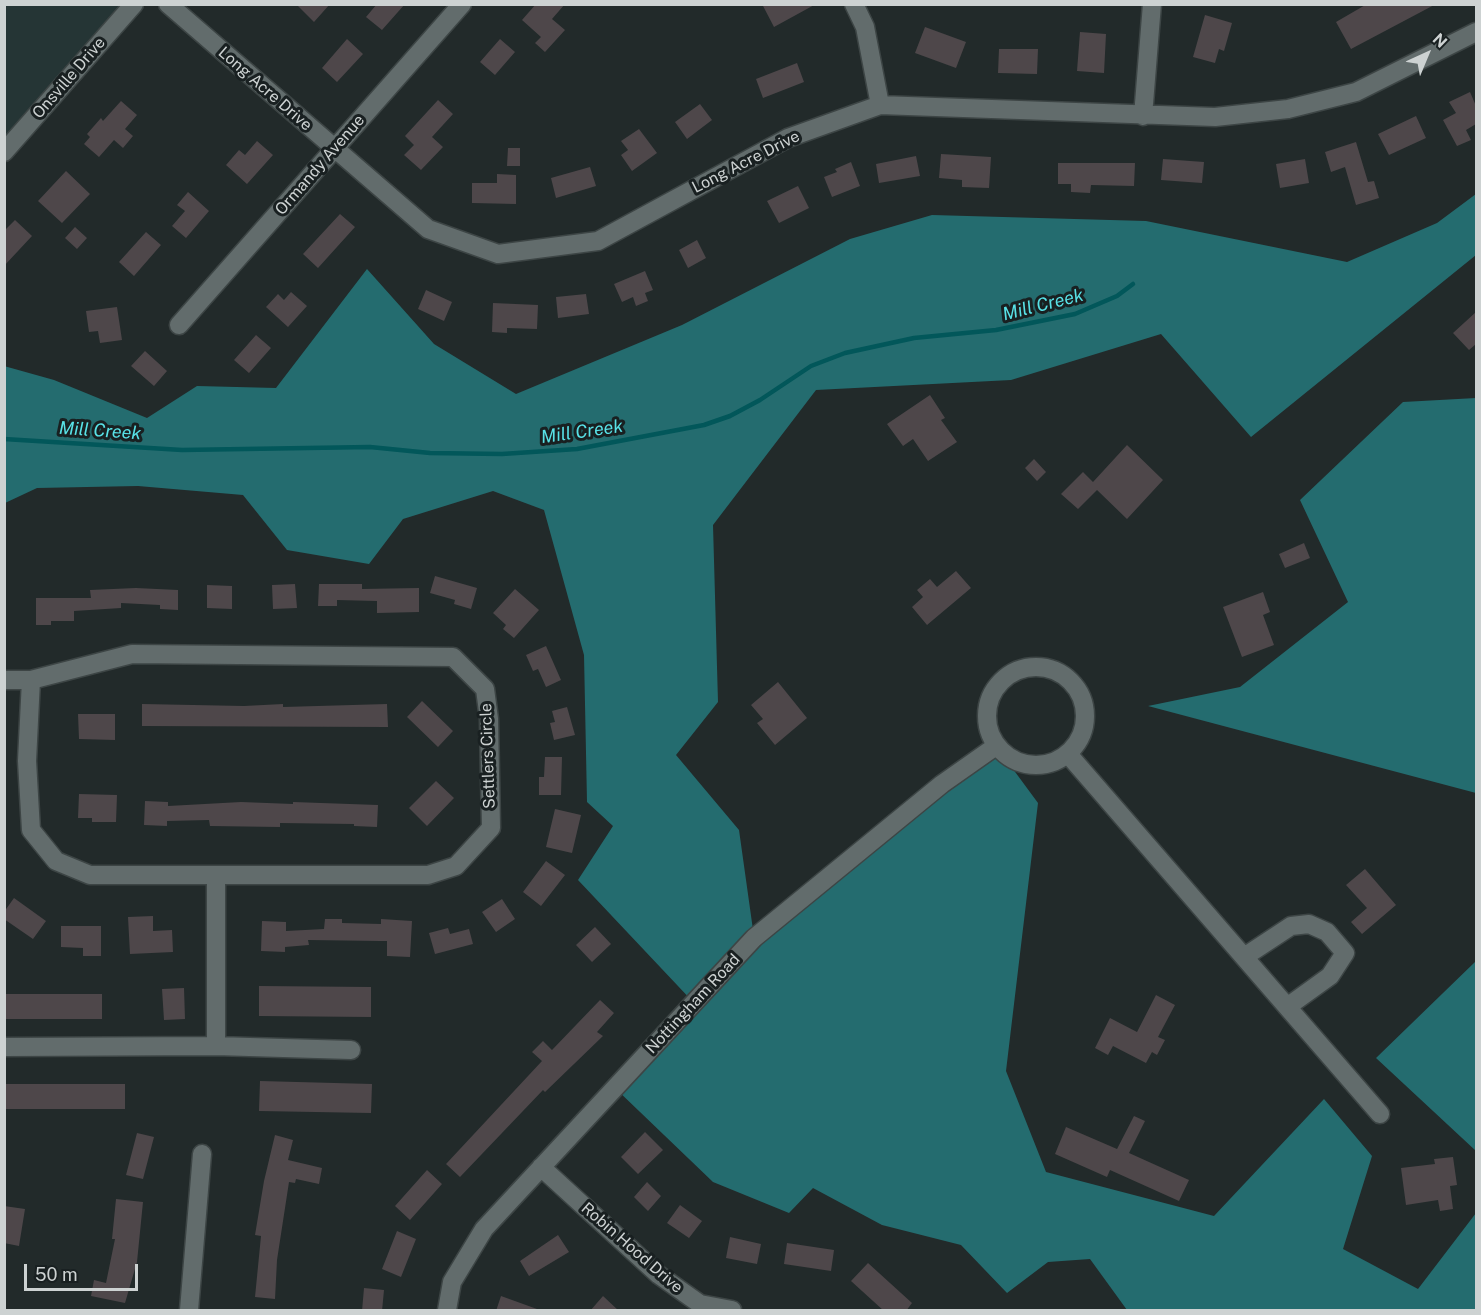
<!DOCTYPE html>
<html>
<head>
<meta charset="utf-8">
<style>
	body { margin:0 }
	#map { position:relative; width:1481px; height:1315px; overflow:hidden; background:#222a2a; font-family:"Public Sans",sans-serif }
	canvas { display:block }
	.frame { position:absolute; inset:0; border:6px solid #cdd2d2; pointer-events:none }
	.north { position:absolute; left:1397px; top:24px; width:60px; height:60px; -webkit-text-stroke:4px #192021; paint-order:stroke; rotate:44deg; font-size:16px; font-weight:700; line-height:24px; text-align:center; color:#cdd2d2 }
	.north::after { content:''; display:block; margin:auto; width:21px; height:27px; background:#cdd2d2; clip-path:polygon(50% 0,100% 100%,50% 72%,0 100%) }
	.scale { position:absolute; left:24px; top:1264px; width:114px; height:27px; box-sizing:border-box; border:3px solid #cdd2d2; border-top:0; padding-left:8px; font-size:18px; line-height:21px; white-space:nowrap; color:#cdd2d2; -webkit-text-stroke:4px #192021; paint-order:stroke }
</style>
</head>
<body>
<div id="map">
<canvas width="1481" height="1315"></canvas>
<div class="frame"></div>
<div class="north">N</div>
<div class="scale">50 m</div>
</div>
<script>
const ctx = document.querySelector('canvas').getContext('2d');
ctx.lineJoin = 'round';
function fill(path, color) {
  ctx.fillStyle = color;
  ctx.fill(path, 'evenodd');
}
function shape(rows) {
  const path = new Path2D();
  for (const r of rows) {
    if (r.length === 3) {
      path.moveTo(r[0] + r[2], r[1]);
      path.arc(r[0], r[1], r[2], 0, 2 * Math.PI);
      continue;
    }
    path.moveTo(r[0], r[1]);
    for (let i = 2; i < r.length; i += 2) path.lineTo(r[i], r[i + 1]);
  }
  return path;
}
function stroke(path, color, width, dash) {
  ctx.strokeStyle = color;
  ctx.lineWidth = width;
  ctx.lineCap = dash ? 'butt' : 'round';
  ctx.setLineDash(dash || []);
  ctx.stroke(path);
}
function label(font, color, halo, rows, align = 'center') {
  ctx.font = font + ' "Public Sans",sans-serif';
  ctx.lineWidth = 6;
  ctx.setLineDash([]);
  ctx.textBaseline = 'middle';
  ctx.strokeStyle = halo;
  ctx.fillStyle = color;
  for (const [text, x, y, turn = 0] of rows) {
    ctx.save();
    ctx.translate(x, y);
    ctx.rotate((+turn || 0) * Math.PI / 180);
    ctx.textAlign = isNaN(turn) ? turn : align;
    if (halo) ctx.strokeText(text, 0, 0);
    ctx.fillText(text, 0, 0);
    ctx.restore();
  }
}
const built = shape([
	[5,5,134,5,5,152]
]);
const forest = shape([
	[1476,194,1476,255,1251,437,1161,334,1011,380,816,390,713,525,718,702,676,755,739,830,754,937,996,746,1038,803,1006,1071,1046,1172,1214,1216,1324,1099,1372,1156,1343,1249,1418,1289,1476,1213,1476,1310,1127,1310,1090,1259,1048,1262,1007,1293,961,1245,882,1225,813,1188,789,1213,713,1182,615,1088,694,1003,578,880,613,826,587,802,584,655,544,510,493,491,403,519,369,564,287,550,243,495,138,486,37,488,5,503,4,366,54,380,147,418,197,386,276,388,367,269,434,344,516,394,682,325,850,239,932,215,1146,221,1347,262,1437,223],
	[1476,398,1476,793,1148,706,1240,687,1348,602,1300,500,1403,402],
	[1476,961,1476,1151,1376,1058]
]);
const stream = shape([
	[4,439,182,450,370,447,430,453,502,454,577,449,704,425,730,416,760,400,811,366,845,353,914,338,996,330,1075,314,1117,296,1133,284]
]);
const building = shape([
	[296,4,330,4,314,22],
	[377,4,405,4,382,30,366,17],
	[536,4,565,4,552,19,565,30,545,52,535,43,541,37,522,20],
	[762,4,816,4,774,27],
	[1367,4,1436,4,1351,49,1336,22],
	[1205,15,1232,23,1224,51,1219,49,1215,63,1193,57],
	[925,27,966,42,956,68,915,53],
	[1080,32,1106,34,1104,73,1077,71],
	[347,39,363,54,337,82,322,68],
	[500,39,515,52,495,75,480,62],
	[999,49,1038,49,1037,74,998,73],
	[797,63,804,82,763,98,756,79],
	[1470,92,1476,106,1476,124,1466,130,1471,140,1457,146,1443,120,1456,113,1449,102],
	[438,100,453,114,432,137,443,147,421,170,404,155,414,145,405,136],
	[121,101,137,115,125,129,133,136,123,148,114,140,99,157,84,144,90,137,87,134,101,118,103,121],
	[700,104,712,120,687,139,675,122],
	[1416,116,1426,138,1389,155,1378,134],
	[639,129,657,153,632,171,621,155,628,150,621,141],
	[257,141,273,155,247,184,226,165,239,150,245,155],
	[1356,142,1368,182,1374,181,1379,198,1356,205,1345,167,1331,172,1325,152],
	[508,148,520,148,520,166,507,166],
	[941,154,991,157,989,188,962,187,962,180,939,178],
	[916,156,920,176,879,183,876,164],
	[1163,159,1204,162,1202,183,1161,180],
	[1305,159,1309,183,1280,188,1276,164],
	[851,162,860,186,832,197,824,177,837,172,835,169],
	[1058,163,1135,163,1134,186,1091,185,1090,193,1071,192,1071,184,1058,184],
	[590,167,596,186,556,198,551,178],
	[66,171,90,194,62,223,38,201],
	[497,174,516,175,516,204,472,203,472,183,497,183],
	[798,186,809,208,779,223,767,201],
	[188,192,209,211,186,238,172,226,185,211,177,205],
	[340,214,355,227,318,268,303,254],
	[15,220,32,236,4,266,4,231],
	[75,227,87,238,77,249,65,238],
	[146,232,161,245,134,276,119,262],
	[697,240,706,258,688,268,679,250],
	[645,271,653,290,645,293,648,301,636,306,633,297,622,302,614,284],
	[426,290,452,302,444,321,418,309],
	[291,292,307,306,288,327,266,307,278,294,284,300],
	[586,294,589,314,558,318,556,297],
	[493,303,538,305,537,329,507,328,507,333,492,332],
	[117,307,122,340,100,343,98,331,89,332,86,311],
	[1476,312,1476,344,1469,350,1453,333],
	[256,335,271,348,249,373,234,360],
	[145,351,167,371,154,386,131,366],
	[930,395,945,418,941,420,957,442,928,461,913,439,903,446,887,424],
	[1127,445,1163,480,1127,519,1097,490,1078,509,1061,494,1083,472,1093,482],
	[1034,459,1046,472,1037,481,1025,468],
	[1304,543,1310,558,1285,568,1279,554],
	[956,571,971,588,927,625,912,607,923,597,917,590,930,579,937,587],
	[435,576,477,588,471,609,454,604,455,600,430,593],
	[295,584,297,608,273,609,272,585],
	[319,584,362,584,362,589,419,588,419,612,377,613,377,601,337,600,337,606,318,606],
	[207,585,232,586,232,609,207,608],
	[136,588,178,590,178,610,160,609,160,605,121,603,121,608,74,611,74,621,51,621,51,625,36,625,36,598,91,598,90,590],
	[515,589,539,610,514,638,503,629,506,625,493,613],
	[1263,592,1270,612,1263,615,1274,645,1242,657,1223,607],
	[546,646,561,680,546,687,538,669,533,671,526,655],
	[778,682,807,718,775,745,757,723,763,719,751,705],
	[422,701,453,731,438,747,407,717],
	[142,704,244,706,283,704,283,707,387,704,388,727,142,726],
	[567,707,575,735,554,740,550,723,555,722,552,711],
	[78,714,115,714,115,740,79,739],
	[545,757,562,757,561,795,539,795,539,777,544,777],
	[436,781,454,798,427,826,409,808],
	[79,794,117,795,116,822,92,822,92,818,78,818],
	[145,801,168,802,168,806,241,802,293,804,293,802,378,805,377,827,354,826,354,824,280,823,280,827,210,826,209,820,167,821,167,826,144,825],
	[555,809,581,815,572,853,546,847],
	[546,861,565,875,541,906,523,892],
	[1365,869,1396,905,1362,934,1351,922,1367,908,1346,885],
	[14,898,46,921,33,939,4,919,4,912],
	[502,899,515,919,496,932,482,912],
	[153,916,153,931,172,930,173,952,130,954,128,917],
	[325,919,342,919,342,923,381,924,381,919,412,921,410,957,387,956,387,941,380,941,308,940,309,945,285,947,285,952,261,951,262,921,286,922,286,931,324,929],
	[61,926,101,926,101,956,83,956,83,948,61,947],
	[595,927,611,944,592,962,576,945],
	[448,928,450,934,469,929,473,944,435,954,429,933],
	[259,986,371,987,371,1017,259,1016],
	[184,988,185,1019,164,1020,162,989],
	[4,994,102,994,102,1019,4,1019],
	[1156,995,1175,1005,1158,1037,1165,1040,1157,1055,1152,1052,1146,1063,1113,1046,1108,1055,1095,1048,1110,1018,1137,1032],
	[600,1000,614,1013,597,1032,603,1036,545,1092,543,1090,460,1177,446,1164,542,1061,532,1052,543,1041,552,1050],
	[260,1081,372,1084,371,1113,259,1111],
	[4,1084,125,1084,125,1109,4,1109],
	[1134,1116,1145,1121,1129,1153,1189,1180,1179,1201,1110,1170,1107,1177,1055,1154,1066,1127,1117,1149],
	[645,1132,663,1150,638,1174,621,1157],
	[137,1133,154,1137,143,1179,126,1175],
	[275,1135,293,1140,288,1160,322,1168,319,1184,296,1179,295,1183,289,1182,277,1260,275,1299,255,1297,261,1236,255,1235,264,1181],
	[1453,1157,1457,1185,1450,1186,1453,1209,1440,1211,1438,1200,1406,1205,1401,1168,1435,1164,1434,1159],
	[427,1170,442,1184,410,1220,395,1206],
	[647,1182,661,1196,648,1211,634,1197],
	[116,1199,143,1202,137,1262,125,1303,91,1296,94,1280,106,1283,115,1239,112,1239],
	[680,1205,702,1221,689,1238,667,1223],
	[4,1206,25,1209,19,1246,4,1243],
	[397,1231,416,1239,401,1277,382,1269],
	[558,1235,569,1252,529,1276,520,1261],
	[730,1237,761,1244,757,1264,726,1258],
	[787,1243,834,1250,831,1271,784,1264],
	[868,1263,912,1303,906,1311,884,1311,851,1281],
	[364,1288,384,1290,382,1311,362,1311],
	[501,1296,537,1309,537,1311,496,1311],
	[603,1296,619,1311,590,1311]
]);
const minor = shape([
	[168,4,428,229,498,254,598,241,788,138,880,105,1215,117,1288,109,1356,92,1476,32],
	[854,4,865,27,880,105],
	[1143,116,1152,4],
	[4,152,134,4],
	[179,325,462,4],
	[1036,716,49],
	[4,680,31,680,132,654,453,657,485,689,489,719,491,828,456,866,428,875,90,875,56,861,31,830,27,761,31,680],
	[1068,754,1380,1114],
	[1244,957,1291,926,1309,924,1327,932,1345,953,1330,976,1287,1007],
	[216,1046,216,875],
	[4,1047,216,1046,351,1050],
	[541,1167,659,1275,700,1304,732,1310],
	[189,1310,202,1154],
	[447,1310,452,1282,484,1229,754,938,942,784,996,746]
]);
const streetNames = [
	["Onsville Drive",69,78,-49],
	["Long Acre Drive",265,89,41],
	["Long Acre Drive",746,162,-27],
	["Ormandy Avenue",320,165,-49],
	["Settlers Circle",488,756,-92],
	["Nottingham Road",693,1004,-47],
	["Robin Hood Drive",632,1248,41]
];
const waterNames = [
	["Mill Creek",1043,305,-14],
	["Mill Creek",100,431,4],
	["Mill Creek",582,432,-8]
];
fill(built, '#253535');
fill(forest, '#246c6f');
stroke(stream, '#02575a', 4.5);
fill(building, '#4e474a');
stroke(minor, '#3d4545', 21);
stroke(minor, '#626c6c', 18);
label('16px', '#cdd2d2', '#192021', streetNames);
label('italic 18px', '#58e1e6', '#192021', waterNames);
</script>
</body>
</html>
